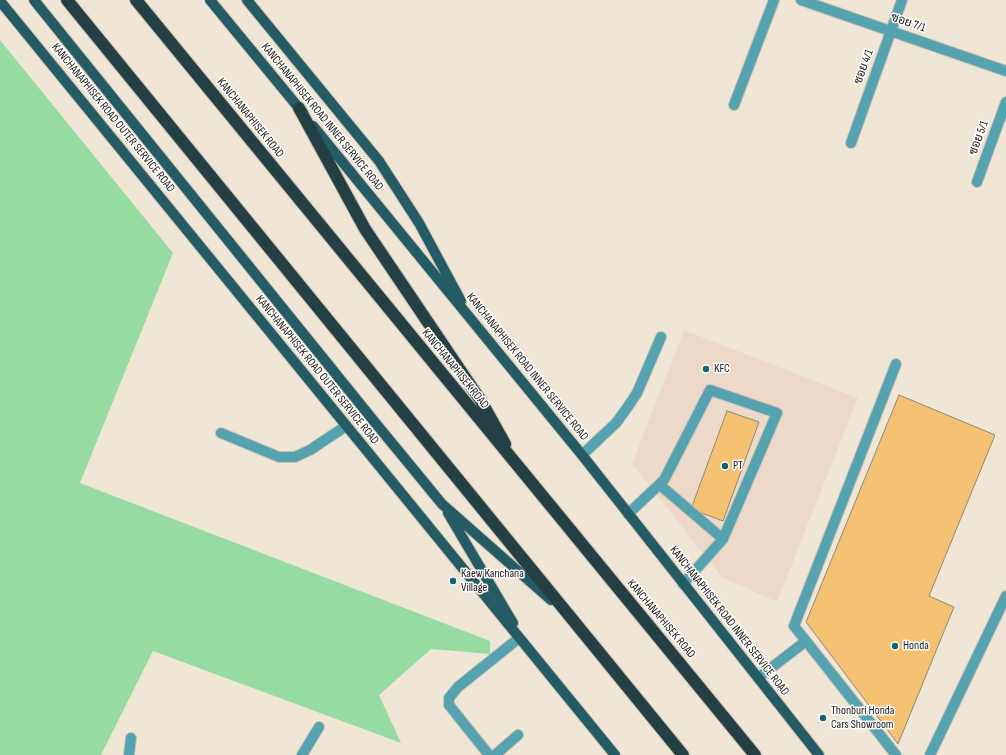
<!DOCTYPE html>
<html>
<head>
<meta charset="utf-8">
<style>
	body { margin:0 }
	canvas { display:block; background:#f0e6d6 }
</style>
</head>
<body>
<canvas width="1006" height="755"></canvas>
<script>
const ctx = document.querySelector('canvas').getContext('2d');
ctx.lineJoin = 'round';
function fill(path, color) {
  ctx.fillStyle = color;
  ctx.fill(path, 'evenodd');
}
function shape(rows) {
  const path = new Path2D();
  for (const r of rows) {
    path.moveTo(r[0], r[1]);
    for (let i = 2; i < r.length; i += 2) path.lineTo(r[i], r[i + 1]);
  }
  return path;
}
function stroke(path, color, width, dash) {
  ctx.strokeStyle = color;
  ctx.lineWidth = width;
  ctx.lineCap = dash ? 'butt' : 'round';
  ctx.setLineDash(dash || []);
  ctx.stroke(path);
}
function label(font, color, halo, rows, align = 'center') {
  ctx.font = font + ' "Sofia Sans Condensed",Sarabun,sans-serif';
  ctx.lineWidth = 3;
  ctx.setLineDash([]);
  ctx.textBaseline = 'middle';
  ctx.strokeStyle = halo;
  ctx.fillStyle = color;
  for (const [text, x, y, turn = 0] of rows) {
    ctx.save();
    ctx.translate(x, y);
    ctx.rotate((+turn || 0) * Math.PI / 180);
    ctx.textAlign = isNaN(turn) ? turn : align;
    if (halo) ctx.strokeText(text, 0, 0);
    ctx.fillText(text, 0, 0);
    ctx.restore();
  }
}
const commercial = shape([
	[684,330,858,398,777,602,722,577,632,464]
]);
const green = shape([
	[0,40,173,253,80,483,490,641,490,654,431,649,379,695,401,743,153,651,101,755,0,755]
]);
const building = shape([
	[899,395,995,435,929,596,954,607,898,744,806,622,899,395],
	[727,411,759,422,723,521,691,509,727,411]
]);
const minor = shape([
	[801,0,1006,71],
	[734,105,774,0],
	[851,143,902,0],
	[977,182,1006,102],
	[221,433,279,457,295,457,310,450,346,426],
	[582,455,616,423,627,408,637,393,661,337],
	[660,485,723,539],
	[628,514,664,480,710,390,777,413,723,539,683,584],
	[806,641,896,755],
	[758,678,806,641,794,626,896,364],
	[129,755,131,738],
	[302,755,319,727],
	[489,755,449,705,449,698,458,687,519,638],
	[495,755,518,735],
	[930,755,1006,596]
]);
const major = shape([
	[34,0,373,420,442,504,551,600],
	[210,0,303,113],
	[247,0,379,161,419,223,461,301],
	[0,1,615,755],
	[313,126,582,455,819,755],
	[448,513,513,623]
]);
const highway = shape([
	[67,0,683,755],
	[136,0,755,755],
	[299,108,365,229,481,401,505,444]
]);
const markers = [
	[706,369,4,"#16626e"],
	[725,466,4,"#16626e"],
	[453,581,4,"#16626e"],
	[895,646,4,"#16626e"],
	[823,718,4,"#16626e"]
];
const streetNames = [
	["ซอย 7/1",908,23,19],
	["ซอย 4/1",864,67,-70],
	["KANCHANAPHISEK ROAD INNER SERVICE ROAD",322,117,51],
	["KANCHANAPHISEK ROAD OUTER SERVICE ROAD",113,118,51],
	["KANCHANAPHISEK ROAD",250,118,51],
	["ซอย 5/1",979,138,-70],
	["KANCHANAPHISEK ROAD INNER SERVICE ROAD",527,367,51],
	["KANCHANAPHISEK ROAD",455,369,51],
	["KANCHANAPHISEK ROAD OUTER SERVICE ROAD",317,370,51],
	["KANCHANAPHISEK ROAD",661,619,50],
	["KANCHANAPHISEK ROAD INNER SERVICE ROAD",729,621,52]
];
const poiNames = [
	["KFC",714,369],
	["PT",733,466],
	["Kaew Kanchana",461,574],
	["Village",461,588],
	["Honda",903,646],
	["Thonburi Honda",831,711],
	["Cars Showroom",831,725]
];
fill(commercial, '#edd9ca');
fill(green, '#96dca0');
fill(building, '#f3c171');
stroke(building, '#91887a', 1);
stroke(minor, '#cac1b3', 12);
stroke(major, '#cac1b3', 12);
stroke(highway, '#cac1b3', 14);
stroke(minor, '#55a2b0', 10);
stroke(major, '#245b64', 10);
stroke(highway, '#244045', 12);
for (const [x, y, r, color] of markers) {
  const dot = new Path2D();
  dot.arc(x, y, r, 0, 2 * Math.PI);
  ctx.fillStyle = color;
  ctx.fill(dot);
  stroke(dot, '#fff', 1.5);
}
label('12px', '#1b1712', '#fff', streetNames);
label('12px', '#1b1712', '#fff', poiNames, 'left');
</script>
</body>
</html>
